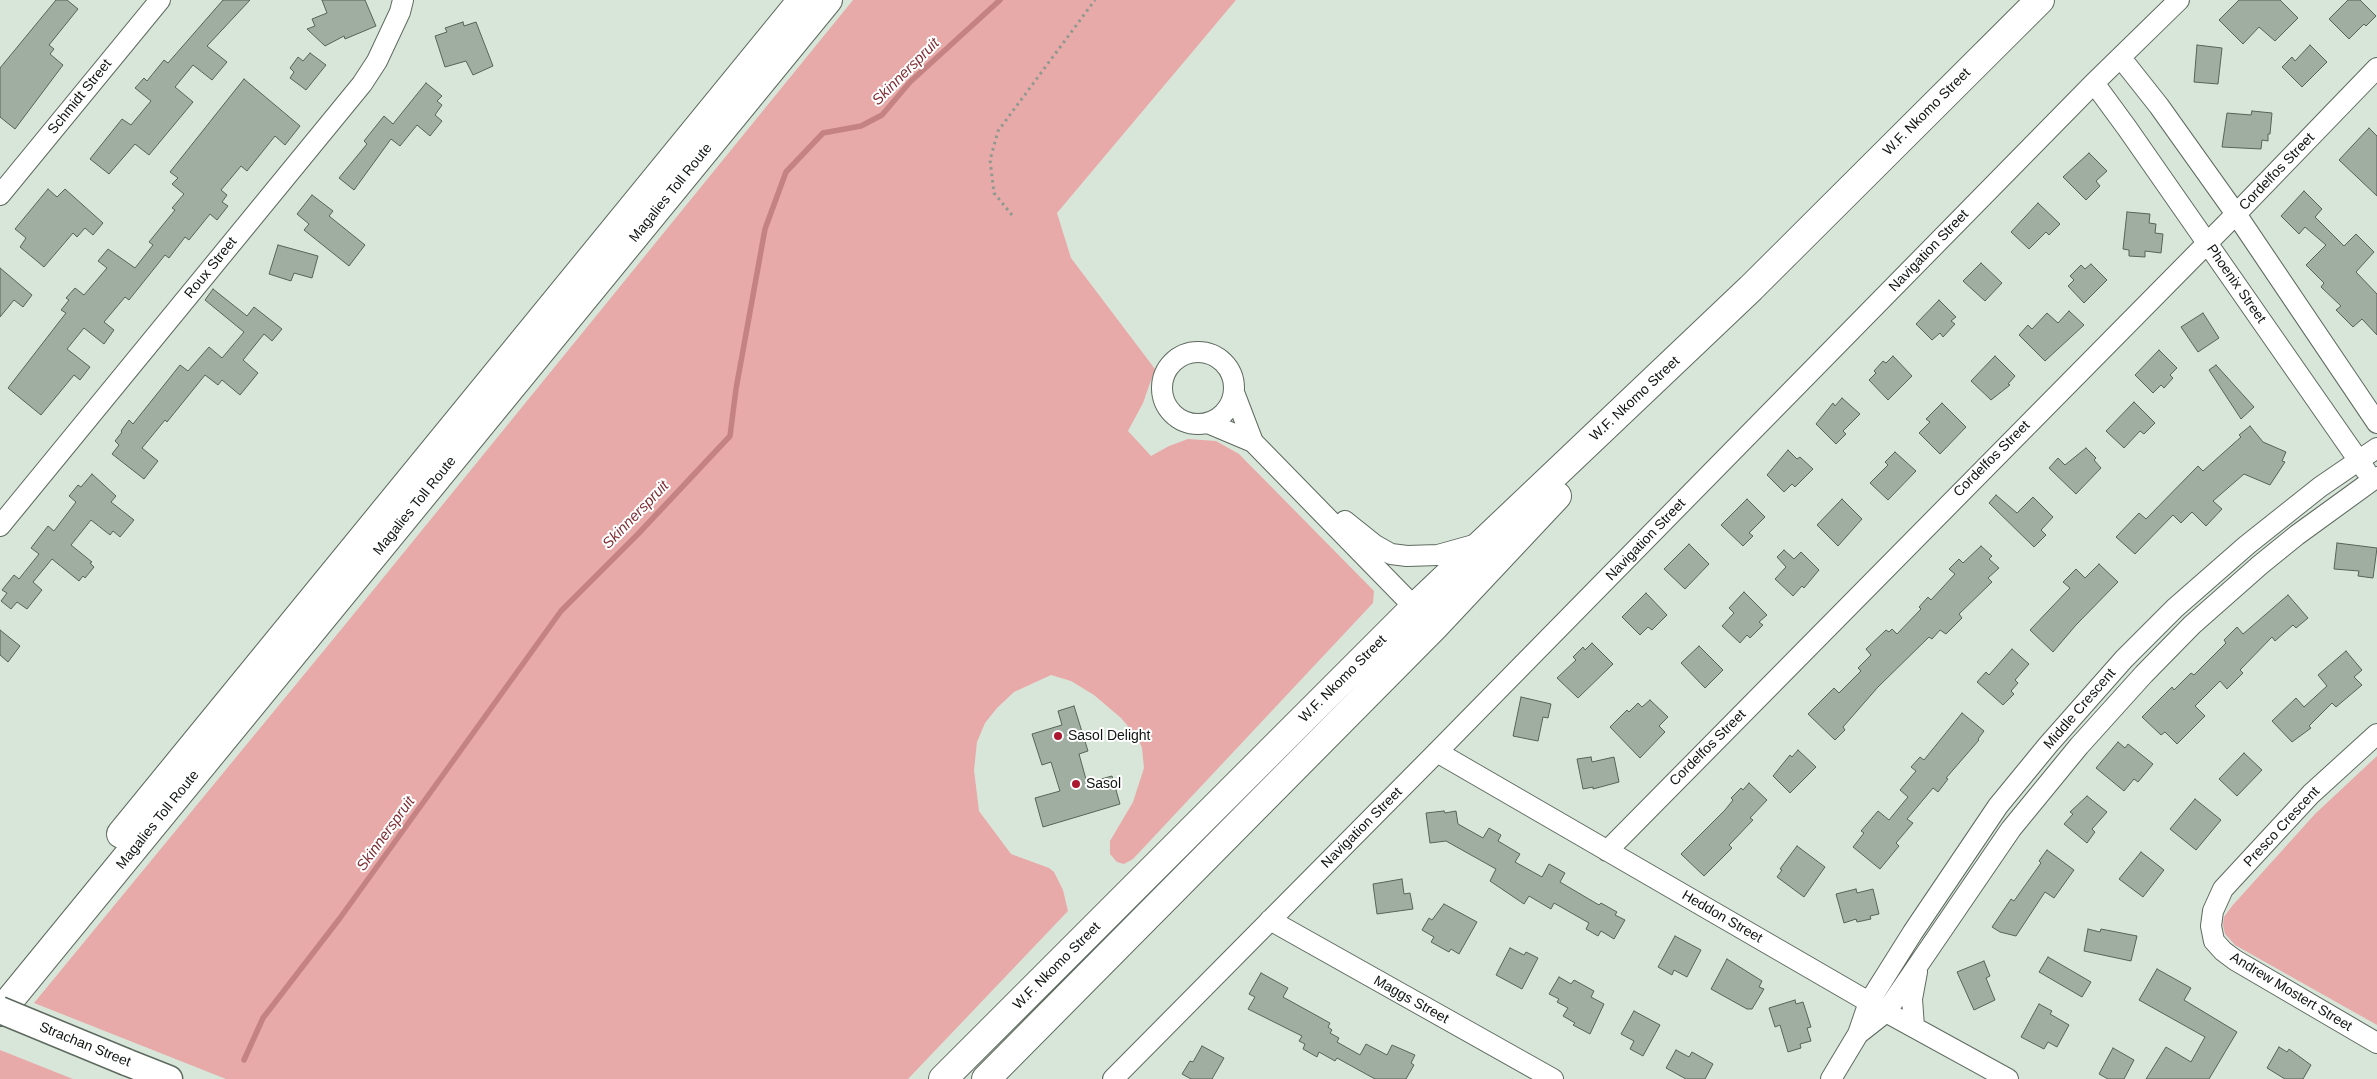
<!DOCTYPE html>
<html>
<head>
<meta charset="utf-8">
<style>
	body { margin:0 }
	canvas { display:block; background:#d8e6d9 }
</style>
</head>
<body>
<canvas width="2377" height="1079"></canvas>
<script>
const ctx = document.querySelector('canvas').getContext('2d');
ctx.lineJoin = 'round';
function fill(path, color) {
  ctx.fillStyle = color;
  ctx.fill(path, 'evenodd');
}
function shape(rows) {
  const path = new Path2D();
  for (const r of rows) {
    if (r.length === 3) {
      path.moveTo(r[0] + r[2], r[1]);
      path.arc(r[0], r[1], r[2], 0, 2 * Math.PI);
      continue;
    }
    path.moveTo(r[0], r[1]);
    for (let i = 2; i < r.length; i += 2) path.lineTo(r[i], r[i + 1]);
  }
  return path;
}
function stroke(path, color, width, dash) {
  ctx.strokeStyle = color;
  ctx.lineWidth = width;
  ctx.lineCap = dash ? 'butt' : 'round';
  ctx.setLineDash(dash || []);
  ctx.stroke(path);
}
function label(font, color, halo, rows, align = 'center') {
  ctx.font = font + ' Helvetica,sans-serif';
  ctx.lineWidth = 4;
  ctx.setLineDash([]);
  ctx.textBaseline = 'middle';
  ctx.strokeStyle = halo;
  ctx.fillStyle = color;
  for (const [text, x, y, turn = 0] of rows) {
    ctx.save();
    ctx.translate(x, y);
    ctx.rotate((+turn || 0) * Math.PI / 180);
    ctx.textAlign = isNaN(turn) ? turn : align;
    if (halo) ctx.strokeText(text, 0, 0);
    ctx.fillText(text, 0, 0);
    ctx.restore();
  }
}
const green = shape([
	[853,0,1236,0,1057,213,1071,258,1155,369,1143,403,1128,431,1151,456,1169,446,1188,439,1216,441,1239,454,1374,591,1373,603,1133,859,1124,864,1117,862,1110,854,1110,841,1133,802,1144,768,1142,748,1138,738,1121,718,1094,695,1071,681,1051,675,1014,692,997,708,985,723,977,742,974,770,979,811,1011,854,1049,868,1054,872,1063,890,1068,911,908,1079,226,1079,34,1003,344,626],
	[2377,756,2377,1025,2235,945,2225,934,2223,925,2224,917,2232,906,2315,814],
	[0,1050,73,1079,0,1079]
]);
const stream = shape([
	[244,1060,263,1018,340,918,561,611,638,534,730,436,736,389,765,229,786,172,823,133,861,126,882,115,910,82,1000,0]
]);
const building = shape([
	[56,0,67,0,78,9,49,45,54,49,50,54,63,65,15,129,0,117,0,68,56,0],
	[223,0,250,0,207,46,227,62,212,80,193,65,175,87,193,102,149,155,135,144,109,174,90,159,122,119,131,125,151,101,135,88,144,78,147,81,164,60,168,63,223,0],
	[322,0,365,0,376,26,345,39,344,36,325,46,307,29,315,26,312,19,327,13,322,0],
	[2239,0,2280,0,2298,18,2275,41,2259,27,2243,44,2219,20,2239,0],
	[2348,0,2360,0,2376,16,2366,26,2364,24,2349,39,2329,19,2348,0],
	[463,22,464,26,476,22,493,66,473,75,466,61,445,67,435,36,447,32,445,28,463,22],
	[2197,45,2222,48,2218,84,2194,82,2197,45],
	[2310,45,2327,62,2302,87,2282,67,2292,57,2295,61,2310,45],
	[310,53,326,65,306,90,290,78,294,72,290,68,298,57,303,61,310,53],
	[244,79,300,126,285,145,275,136,247,171,241,166,221,190,227,195,222,202,228,206,217,220,210,214,189,240,185,237,169,258,165,255,129,300,125,297,104,322,114,330,104,344,84,328,67,349,90,367,80,380,74,375,41,415,8,388,66,313,61,310,69,300,66,298,75,288,84,295,107,268,98,261,108,249,135,268,153,245,149,242,175,210,172,208,184,194,172,184,178,178,170,172,244,79],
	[426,83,442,96,437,101,442,105,435,115,442,121,430,136,417,125,400,146,391,139,354,190,339,178,367,144,364,141,384,116,393,124,426,83],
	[2252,111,2272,113,2270,134,2268,134,2268,141,2262,140,2261,149,2222,147,2227,113,2251,115,2252,111],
	[2369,128,2377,136,2377,196,2339,160,2369,128],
	[2089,153,2107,171,2096,181,2100,186,2086,200,2063,177,2089,153],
	[48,189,57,197,65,189,103,223,93,235,85,228,77,237,73,233,44,267,20,247,26,238,15,229,48,189],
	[2304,191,2322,209,2315,217,2344,246,2356,234,2374,252,2356,272,2377,294,2377,335,2362,319,2353,327,2336,310,2341,306,2321,287,2324,283,2306,265,2326,245,2305,227,2299,234,2281,216,2304,191],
	[312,195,333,211,329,216,365,245,349,266,304,230,309,224,297,214,312,195],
	[2038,203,2060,224,2049,235,2046,232,2029,249,2011,232,2038,203],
	[2127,212,2150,214,2149,223,2156,224,2155,233,2163,234,2161,253,2145,251,2145,257,2129,256,2129,250,2123,249,2127,212],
	[278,245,318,256,312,278,294,273,291,281,269,274,278,245],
	[1981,263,2002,283,1985,301,1963,281,1981,263],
	[2091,264,2107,280,2084,303,2068,286,2074,280,2070,276,2081,265,2085,269,2091,264],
	[0,268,32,295,23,307,14,300,0,317,0,268],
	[213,289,247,316,254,307,282,329,272,341,264,334,243,360,258,373,240,395,222,380,218,385,205,375,167,422,165,420,142,448,158,461,144,479,112,454,119,445,115,441,122,432,121,431,129,420,133,424,180,365,188,371,209,347,222,358,244,332,205,300,213,289],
	[1939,300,1956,317,1951,321,1955,324,1943,337,1940,333,1932,340,1916,324,1939,300],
	[2069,311,2084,325,2045,361,2019,335,2028,325,2032,329,2047,313,2058,323,2069,311],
	[2203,313,2219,338,2198,352,2181,327,2203,313],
	[2159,350,2177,368,2170,375,2173,378,2164,388,2161,385,2153,393,2135,375,2159,350],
	[1893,356,1912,376,1888,400,1869,380,1876,373,1874,371,1883,361,1886,363,1893,356],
	[1995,356,2015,376,2008,384,2010,385,1991,400,1971,381,1995,356],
	[2216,365,2254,407,2241,419,2209,370,2216,365],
	[1842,398,1860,414,1843,431,1846,434,1836,444,1816,424,1833,403,1835,406,1842,398],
	[2134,402,2155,423,2144,434,2140,431,2124,448,2106,431,2134,402],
	[1942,403,1966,427,1940,454,1919,433,1930,422,1926,419,1942,403],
	[2250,426,2263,442,2286,452,2282,461,2285,462,2270,485,2244,474,2213,501,2222,509,2206,526,2192,512,2181,523,2173,515,2135,554,2116,537,2139,513,2146,519,2198,466,2203,471,2241,437,2239,435,2250,426],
	[2086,448,2096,458,2094,460,2101,468,2076,494,2049,468,2058,458,2065,465,2086,448],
	[1788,450,1797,459,1800,457,1813,469,1795,487,1792,484,1784,492,1767,475,1788,450],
	[1895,452,1916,471,1888,500,1870,483,1888,465,1885,462,1895,452],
	[92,474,116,496,111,502,134,520,120,537,113,531,110,535,91,520,71,545,92,562,90,563,94,567,85,578,83,576,79,581,52,559,33,582,42,590,27,609,17,602,11,609,1,601,7,593,2,590,14,575,19,579,39,554,31,548,48,526,54,531,76,502,69,496,78,485,81,487,92,474],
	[1996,495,2017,513,2033,497,2053,517,2041,530,2046,535,2034,547,1989,503,1996,495],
	[1747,499,1765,517,1749,533,1753,536,1743,546,1721,525,1747,499],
	[1842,499,1862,519,1838,546,1817,525,1842,499],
	[2337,543,2377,548,2373,578,2358,576,2359,571,2334,569,2337,543],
	[1689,544,1709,564,1685,589,1664,569,1689,544],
	[1981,546,1992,556,1989,559,1999,568,1988,578,1992,582,1959,614,1962,618,1946,634,1940,630,1932,639,1929,637,1878,687,1843,727,1845,730,1835,740,1808,714,1834,688,1839,693,1861,671,1858,668,1871,655,1866,649,1886,630,1889,632,1892,629,1897,634,1921,609,1919,607,1928,597,1931,600,1955,574,1949,569,1959,559,1963,563,1981,546],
	[1784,550,1794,559,1801,552,1819,570,1804,588,1802,586,1793,596,1775,579,1786,567,1777,557,1784,550],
	[2099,564,2118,582,2076,625,2053,652,2030,630,2070,588,2063,582,2076,569,2085,578,2099,564],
	[1744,592,1767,615,1759,622,1763,625,1750,638,1747,635,1740,643,1722,626,1734,613,1729,608,1744,592],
	[1646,593,1667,615,1652,630,1648,627,1640,635,1622,617,1646,593],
	[2288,595,2308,618,2296,628,2293,625,2275,641,2272,637,2240,670,2243,673,2227,689,2220,681,2195,706,2205,716,2177,744,2165,732,2161,735,2142,717,2172,687,2174,690,2191,673,2194,675,2226,643,2224,640,2237,627,2243,634,2288,595],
	[0,630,20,646,8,662,0,655,0,630],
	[1592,643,1613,664,1578,698,1557,678,1576,660,1573,657,1583,647,1585,650,1592,643],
	[1699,646,1723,670,1705,688,1681,663,1699,646],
	[2012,649,2029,664,2015,680,2018,683,2011,691,2014,694,2003,705,1977,682,1986,672,1989,675,2012,649],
	[2346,651,2362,670,2354,677,2362,685,2336,707,2332,703,2309,726,2311,728,2292,742,2272,721,2296,698,2304,707,2327,686,2318,675,2346,651],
	[1521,697,1551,704,1548,718,1543,717,1538,741,1513,736,1521,697],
	[1650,700,1668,717,1659,726,1665,732,1640,758,1610,727,1627,710,1629,712,1638,703,1642,707,1650,700],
	[1074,706,1088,751,1079,754,1087,783,1112,776,1120,804,1043,827,1035,798,1060,791,1051,762,1042,765,1032,734,1062,725,1058,711,1074,706],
	[1962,713,1984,731,1978,739,1979,740,1946,778,1948,779,1938,792,1933,788,1907,819,1913,823,1896,843,1899,846,1880,869,1853,847,1864,833,1861,831,1878,811,1889,820,1908,797,1900,790,1916,771,1911,767,1920,757,1924,760,1962,713],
	[2118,742,2125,748,2128,744,2153,764,2138,782,2134,779,2124,791,2096,768,2118,742],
	[1798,750,1816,767,1790,793,1773,776,1790,755,1792,757,1798,750],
	[2244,753,2262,770,2237,796,2219,779,2244,753],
	[1591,757,1592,762,1614,757,1619,782,1593,789,1593,787,1583,789,1577,759,1591,757],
	[1749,783,1767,800,1750,818,1753,820,1729,845,1732,848,1704,876,1681,854,1725,810,1733,800,1731,798,1741,788,1743,790,1749,783],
	[2087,796,2107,812,2092,829,2095,832,2087,843,2064,824,2073,814,2070,812,2087,796],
	[2195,799,2221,820,2196,850,2170,829,2195,799],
	[1444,811,1445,813,1456,811,1458,824,1483,838,1489,828,1501,835,1498,841,1520,854,1515,862,1542,877,1549,864,1565,873,1560,882,1599,905,1601,903,1617,912,1615,915,1625,920,1614,939,1601,931,1598,936,1586,929,1589,923,1554,903,1551,909,1529,896,1524,904,1490,881,1496,869,1446,841,1430,843,1426,813,1444,811],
	[1797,846,1825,867,1804,897,1777,877,1782,870,1780,869,1797,846],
	[2047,850,2074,870,2054,898,2045,892,2016,936,2000,932,1992,927,2011,899,2014,901,2041,863,2039,861,2047,850],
	[2141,852,2164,870,2143,897,2119,879,2141,852],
	[1402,879,1404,894,1410,893,1413,909,1377,914,1373,884,1402,879],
	[1856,889,1857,893,1873,889,1879,914,1870,916,1871,919,1857,922,1856,919,1844,923,1836,894,1856,889],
	[1444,904,1477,922,1459,954,1451,949,1449,952,1431,942,1434,937,1422,930,1429,918,1432,920,1444,904],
	[2088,929,2100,932,2101,929,2137,936,2131,961,2084,951,2088,929],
	[1675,936,1701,950,1687,977,1674,970,1672,975,1658,967,1675,936],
	[1510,948,1524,955,1526,952,1538,958,1522,989,1496,975,1510,948],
	[2048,957,2091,982,2082,997,2039,972,2048,957],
	[1727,959,1762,981,1759,987,1764,989,1752,1009,1747,1009,1711,989,1727,959],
	[1984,961,1990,976,1986,978,1995,1000,1974,1010,1957,972,1984,961],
	[2157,969,2191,988,2184,1000,2237,1032,2209,1079,2146,1079,2166,1047,2191,1062,2205,1037,2139,1000,2157,969],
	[1261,973,1288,988,1283,997,1330,1023,1328,1027,1332,1030,1330,1033,1339,1038,1337,1042,1360,1055,1366,1044,1387,1055,1392,1045,1415,1055,1411,1063,1414,1065,1406,1079,1375,1079,1337,1058,1335,1061,1319,1052,1317,1057,1303,1049,1305,1044,1299,1041,1302,1036,1248,1009,1255,997,1249,994,1261,973],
	[1559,977,1571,984,1574,980,1594,991,1591,997,1604,1004,1590,1034,1573,1025,1575,1023,1563,1016,1568,1008,1557,1002,1559,999,1549,994,1559,977],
	[1795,1000,1796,1004,1803,1002,1811,1027,1807,1028,1811,1041,1800,1044,1801,1048,1788,1052,1780,1025,1775,1027,1769,1008,1795,1000],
	[2039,1004,2052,1011,2050,1014,2069,1025,2057,1047,2048,1042,2044,1049,2021,1037,2039,1004],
	[1634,1011,1660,1025,1643,1056,1630,1049,1634,1041,1621,1034,1634,1011],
	[1202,1046,1224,1058,1212,1079,1191,1079,1182,1074,1190,1061,1193,1062,1202,1046],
	[2279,1047,2287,1052,2289,1049,2311,1065,2303,1079,2285,1079,2267,1068,2279,1047],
	[2113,1048,2134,1060,2124,1079,2108,1079,2099,1074,2113,1048],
	[1676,1050,1689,1057,1692,1052,1713,1064,1705,1079,1686,1079,1666,1068,1676,1050]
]);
const path = shape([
	[1012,215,994,193,990,160,998,131,1095,0]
]);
const minor = shape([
	[2121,58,2159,106,2236,214,2377,423],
	[2094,83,2127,128,2366,471],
	[0,195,160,0],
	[1198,388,36],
	[1235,395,1253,442,1424,617],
	[1208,423,1253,442],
	[1345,521,1375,545,1391,554,1407,556,1438,555,1481,543],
	[0,526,362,84,377,61,400,12,403,0],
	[2377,734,2311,794,2223,889,2213,911,2211,926,2214,941,2223,951,2235,960,2377,1043],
	[1437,752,1886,1012,2008,1079],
	[1607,851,2236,214,2377,68],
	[1270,920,1553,1079],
	[1914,1027,1912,999,1917,972],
	[1858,1034,1886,1012,2011,829,2079,746,2144,674,2192,625,2260,565,2297,535,2377,477],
	[1113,1079,1437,752,2094,83,2179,0],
	[1831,1079,1858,1034,1869,1002,1913,932,1998,806,2048,745,2124,659,2175,608,2247,545,2320,487,2377,448]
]);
const tertiary = shape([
	[126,1062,169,1079]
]);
const secondary = shape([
	[943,1079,1415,607,1751,288,2040,0],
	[986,1079,1434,627,1557,496]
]);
const motorway = shape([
	[121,834,802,0],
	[0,1012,828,0]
]);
const tertiaryBridge = shape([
	[0,1010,126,1062]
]);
const markers = [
	[1058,736,5,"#ab1631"],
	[1076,784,5,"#ab1631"]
];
const streetNames = [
	["Schmidt Street",80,97,-51],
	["W.F. Nkomo Street",1927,112,-45],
	["Cordelfos Street",2277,172,-46],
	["Magalies Toll Route",671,193,-51],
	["Navigation Street",1929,251,-46],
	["Roux Street",211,268,-51],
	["Phoenix Street",2236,284,55],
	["W.F. Nkomo Street",1635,399,-43],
	["Cordelfos Street",1992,459,-45],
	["Magalies Toll Route",415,506,-51],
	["Navigation Street",1646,540,-46],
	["W.F. Nkomo Street",1343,679,-45],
	["Middle Crescent",2080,709,-49],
	["Cordelfos Street",1708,748,-45],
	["Magalies Toll Route",158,820,-51],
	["Presco Crescent",2282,827,-47],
	["Navigation Street",1362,828,-45],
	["Heddon Street",1722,917,30],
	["W.F. Nkomo Street",1057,966,-45],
	["Andrew Mostert Street",2291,992,31],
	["Maggs Street",1411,1000,29],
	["Strachan Street",85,1045,22]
];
const poiNames = [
	["Sasol Delight",1068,736],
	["Sasol",1086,784]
];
const waterNames = [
	["Skinnerspruit",906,72,-45],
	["Skinnerspruit",636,515,-46],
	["Skinnerspruit",386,834,-54]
];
fill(green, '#e8a9a9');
stroke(stream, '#c58282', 5.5);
fill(building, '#a0ada1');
stroke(building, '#576358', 1);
stroke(minor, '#5e6a5f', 22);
stroke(tertiary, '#5e6a5f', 29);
stroke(secondary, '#5e6a5f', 30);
stroke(motorway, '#5e6a5f', 30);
stroke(path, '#8e998f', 3, [2.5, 4]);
stroke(minor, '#fff', 20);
stroke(tertiary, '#fff', 26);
stroke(secondary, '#fff', 28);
stroke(motorway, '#fff', 28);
stroke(tertiaryBridge, '#5e6a5f', 29, []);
stroke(tertiaryBridge, '#fff', 26);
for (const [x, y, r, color] of markers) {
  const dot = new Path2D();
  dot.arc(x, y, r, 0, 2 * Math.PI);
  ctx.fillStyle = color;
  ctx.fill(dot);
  stroke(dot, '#fff', 2);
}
label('14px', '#0f1410', '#fff', streetNames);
label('14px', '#0f1410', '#fff', poiNames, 'left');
label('italic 15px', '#812f34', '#fff', waterNames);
</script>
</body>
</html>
